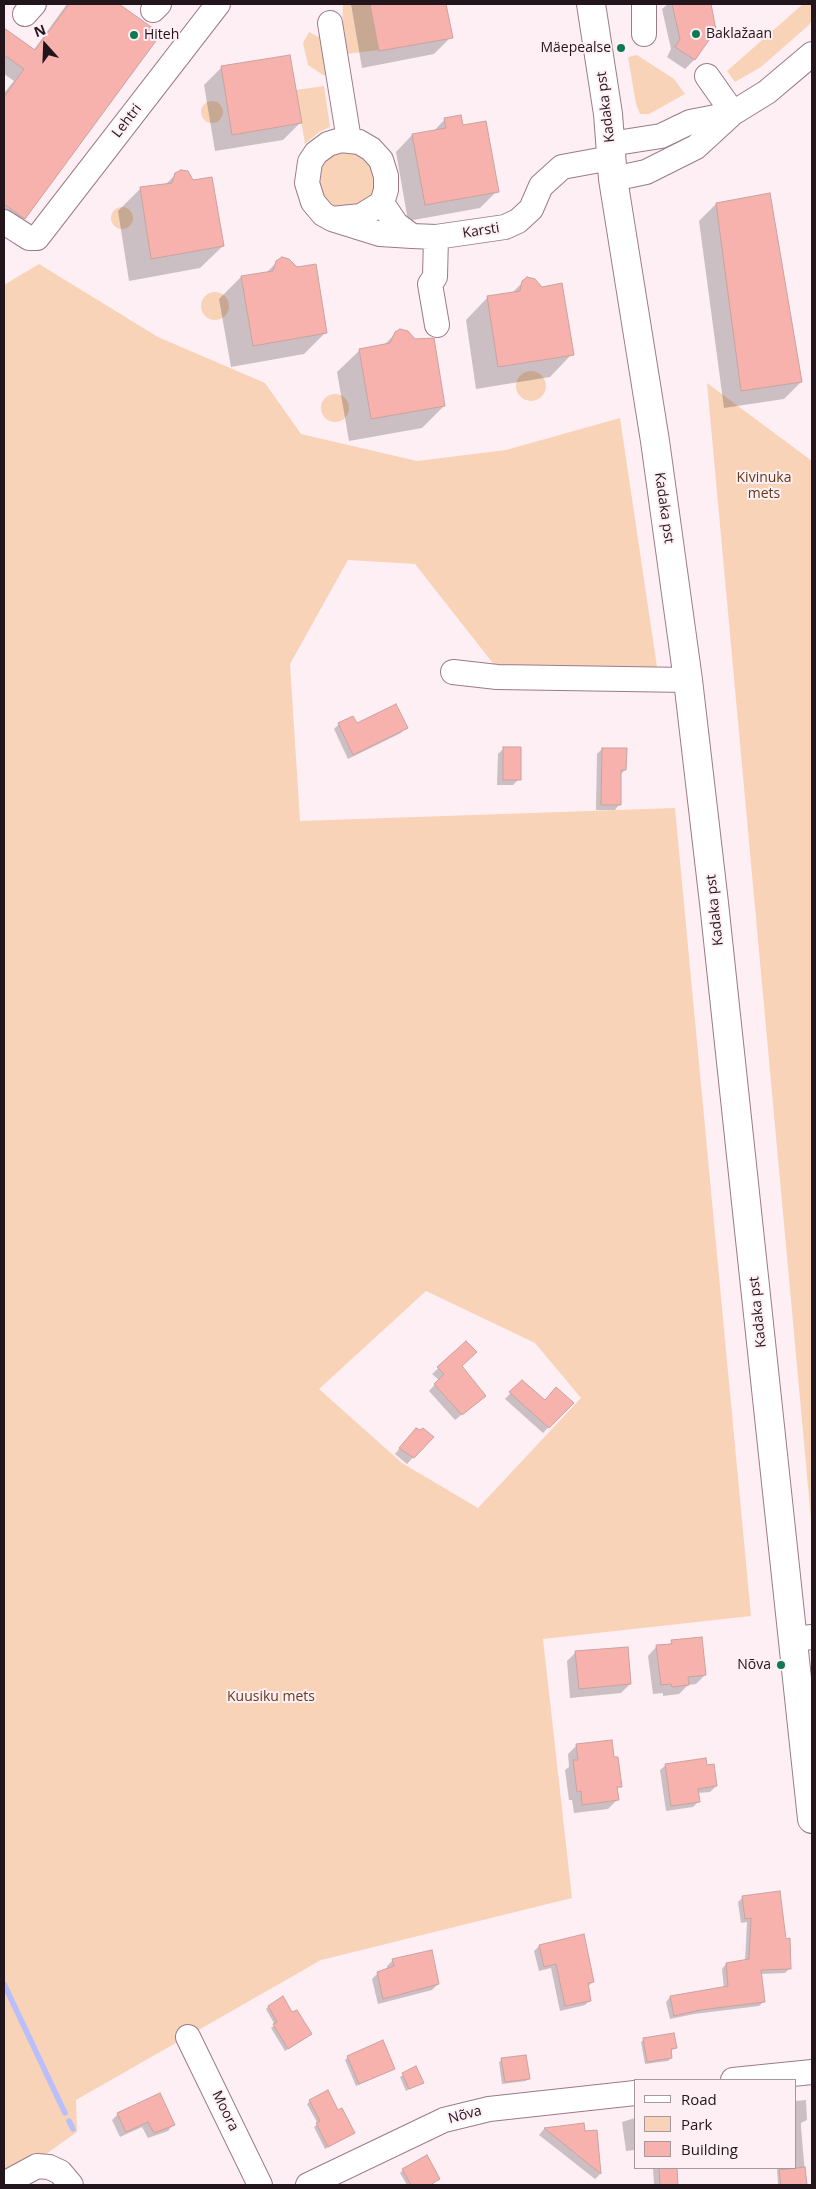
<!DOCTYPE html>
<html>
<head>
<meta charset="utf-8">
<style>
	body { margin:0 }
	#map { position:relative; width:816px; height:2189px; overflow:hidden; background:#feeff5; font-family:"Open Sans",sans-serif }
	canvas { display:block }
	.frame { position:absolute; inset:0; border:5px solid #22151c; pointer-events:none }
	.legend { position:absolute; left:634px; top:2079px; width:162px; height:90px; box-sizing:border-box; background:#feeff5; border:1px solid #a6989e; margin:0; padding:6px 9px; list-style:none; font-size:15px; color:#22151c }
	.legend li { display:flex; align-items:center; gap:10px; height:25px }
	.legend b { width:25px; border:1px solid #a6989e }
	.north { position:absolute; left:20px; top:20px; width:50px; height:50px; -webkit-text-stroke:4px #feeff5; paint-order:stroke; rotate:340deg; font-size:14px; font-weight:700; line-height:20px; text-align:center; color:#22151c }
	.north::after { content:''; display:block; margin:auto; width:18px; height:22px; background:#22151c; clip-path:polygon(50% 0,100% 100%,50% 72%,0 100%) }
</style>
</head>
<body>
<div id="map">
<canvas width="816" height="2189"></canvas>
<div class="frame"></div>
<ul class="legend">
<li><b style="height:6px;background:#fff"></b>Road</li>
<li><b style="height:14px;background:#f9d3b8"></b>Park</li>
<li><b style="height:14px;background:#f8b2ad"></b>Building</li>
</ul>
<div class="north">N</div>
</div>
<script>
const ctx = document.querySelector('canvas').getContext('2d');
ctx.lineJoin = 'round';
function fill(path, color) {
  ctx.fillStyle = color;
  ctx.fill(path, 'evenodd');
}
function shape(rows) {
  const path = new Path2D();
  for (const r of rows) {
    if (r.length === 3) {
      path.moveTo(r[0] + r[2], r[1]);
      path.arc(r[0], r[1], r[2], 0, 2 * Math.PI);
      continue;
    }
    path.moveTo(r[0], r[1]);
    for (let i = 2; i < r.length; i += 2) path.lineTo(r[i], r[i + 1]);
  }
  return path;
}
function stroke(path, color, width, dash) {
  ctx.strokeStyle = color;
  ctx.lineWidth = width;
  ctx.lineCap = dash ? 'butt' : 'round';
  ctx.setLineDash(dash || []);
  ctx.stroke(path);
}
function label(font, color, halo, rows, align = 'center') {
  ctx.font = font + ' "Open Sans",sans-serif';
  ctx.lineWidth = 4;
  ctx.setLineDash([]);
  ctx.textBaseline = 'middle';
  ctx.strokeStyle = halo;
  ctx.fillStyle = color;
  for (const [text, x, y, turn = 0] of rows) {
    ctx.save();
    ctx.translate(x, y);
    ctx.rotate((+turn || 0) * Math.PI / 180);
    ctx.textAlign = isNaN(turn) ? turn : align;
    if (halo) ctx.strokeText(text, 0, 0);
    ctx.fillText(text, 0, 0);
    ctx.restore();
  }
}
const green = shape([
	[343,4,370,4,379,50,346,54,342,34],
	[803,4,812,4,812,20,809,25,761,67,735,82,727,71],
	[309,32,321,38,331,74,323,75,308,65,303,43],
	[637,55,674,79,685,94,649,114,640,114,636,104,628,57],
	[324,86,330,127,319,132,305,144,296,90],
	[212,112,11],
	[355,151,371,162,378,180,372,199,346,212,326,204,316,175,320,165,336,152],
	[122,218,11],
	[39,264,158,337,265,383,301,434,417,461,506,450,620,418,657,667,499,671,415,564,348,560,290,664,300,821,675,808,751,1616,543,1639,572,1898,321,1960,76,2100,77,2132,4,2184,4,285],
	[426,1291,535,1343,581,1398,478,1508,402,1463,319,1389],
	[215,306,14],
	[531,386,15],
	[707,383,812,461,812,1530],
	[335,408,14]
]);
const shadow = shape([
	[67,4,117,4,159,34,24,218,13,229,4,223,4,93,14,81,4,74,4,30,33,51],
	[351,4,445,4,451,37,434,54,362,68],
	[668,4,710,4,715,29,694,60,685,69,667,57,671,49,662,9],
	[221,68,300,123,283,140,215,151,204,85],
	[445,119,462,127,497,191,480,208,408,221,396,152,412,135,433,132],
	[176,174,223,246,200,268,129,281,118,211,140,189,165,185],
	[769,195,801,382,784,399,724,408,699,221,716,204],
	[277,262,326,332,304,354,231,367,219,299,241,277,266,273],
	[523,282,572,354,550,377,476,389,466,320,488,297,511,294],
	[396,333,444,406,422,428,349,441,337,372,360,350,383,346],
	[339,724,356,725,406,727,401,733,348,759,334,729],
	[504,748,519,779,513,785,497,785,498,754],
	[602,749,625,770,620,775,619,805,615,810,596,810,597,754],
	[466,1343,461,1366,478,1401,455,1420,429,1391,439,1380,432,1374],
	[522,1381,544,1402,572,1403,543,1433,505,1399],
	[410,1435,432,1437,407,1464,395,1454],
	[672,1642,705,1675,696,1684,688,1685,679,1694,663,1696,663,1693,653,1694,648,1656,657,1646,668,1645],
	[576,1652,630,1684,621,1693,570,1698,567,1661],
	[577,1745,613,1759,620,1786,616,1790,617,1800,608,1809,574,1813,572,1800,569,1800,565,1770,569,1767,568,1754],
	[666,1765,705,1766,716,1786,710,1792,697,1793,698,1802,693,1807,666,1811,660,1770],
	[743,1897,789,1969,785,1973,760,1974,763,2002,759,2006,694,2014,670,2019,666,2002,670,1997,724,1988,722,1969,726,1964,745,1961,747,1922,741,1923,738,1902],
	[583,1935,593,1982,587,1987,590,2000,585,2005,560,2011,551,1968,539,1971,534,1951,539,1946],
	[393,1960,438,1984,432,1990,378,2004,372,1979,378,1973,387,1969,387,1966],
	[268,2007,292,2014,311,2034,285,2051,271,2028,275,2025,266,2009],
	[644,2039,676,2048,670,2051,671,2058,668,2061,645,2064,641,2042],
	[348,2057,394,2069,356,2086,345,2060],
	[502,2060,529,2078,526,2081,502,2084,499,2062],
	[416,2068,422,2082,406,2091,400,2077],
	[806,2100,807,2120,801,2123,801,2127,806,2185,778,2185,777,2168,795,2168,795,2101],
	[310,2101,338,2112,354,2133,325,2149,314,2127,318,2124,307,2104],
	[118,2114,173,2125,168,2131,148,2138,142,2127,120,2137,112,2120],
	[635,2118,635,2150,626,2151,622,2122],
	[583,2124,584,2133,596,2131,600,2174,595,2179,539,2135,544,2129],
	[653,2168,675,2168,676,2185,654,2185],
	[403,2170,439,2179,430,2185,407,2185,400,2173]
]);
const stream = shape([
	[4,1984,65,2113],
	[69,2121,73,2129]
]);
const building = shape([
	[69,4,119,4,161,34,25,219,4,204,4,97,24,69,4,55,4,28,35,50,69,4],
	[370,4,446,4,453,38,379,51,370,4],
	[672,4,711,4,716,30,695,60,675,47,680,39,672,4],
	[290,55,302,123,232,135,221,66,290,55],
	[461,115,463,125,486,121,499,192,425,205,412,134,446,128,444,118,461,115],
	[181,170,188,171,193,180,212,177,224,246,151,259,140,187,172,183,175,173,181,170],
	[770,193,802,382,741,391,716,203,770,193],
	[282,257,289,259,297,267,316,264,327,333,253,346,241,276,273,271,276,261,282,257],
	[527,277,535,279,542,287,562,283,574,355,498,367,487,296,520,291,522,281,527,277],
	[400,329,408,331,415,339,434,338,445,406,371,419,359,349,390,343,395,332,400,329],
	[396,704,408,728,353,755,338,723,353,716,357,723,396,704],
	[503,747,521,747,521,780,503,780,503,747],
	[602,748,627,748,626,770,621,770,621,805,601,805,602,748],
	[466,1341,477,1352,462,1366,486,1396,462,1415,434,1384,444,1374,437,1367,466,1341],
	[522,1380,545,1400,556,1387,574,1403,549,1428,509,1392,522,1380],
	[416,1428,420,1430,423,1428,434,1437,414,1458,399,1448,416,1428],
	[702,1637,706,1675,688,1677,689,1685,672,1687,671,1684,661,1685,656,1645,672,1644,671,1640,702,1637],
	[628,1647,631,1684,579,1689,575,1651,628,1647],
	[612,1740,614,1757,618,1757,622,1787,617,1787,619,1800,582,1805,581,1791,577,1792,573,1760,578,1760,576,1744,612,1740],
	[706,1758,707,1765,714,1764,717,1786,698,1789,700,1802,671,1806,665,1764,706,1758],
	[780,1891,786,1939,790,1938,791,1969,761,1970,765,2002,700,2010,674,2016,670,1996,728,1986,726,1963,749,1959,751,1918,745,1919,742,1896,780,1891],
	[584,1934,594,1982,588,1983,591,2001,565,2006,556,1964,544,1967,539,1945,584,1934],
	[432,1950,439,1984,383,1999,377,1972,394,1966,392,1959,432,1950],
	[283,1996,292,2012,297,2010,312,2034,288,2049,273,2024,277,2022,268,2006,283,1996],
	[674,2033,677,2048,671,2049,672,2058,647,2062,643,2038,674,2033],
	[383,2040,395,2069,359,2084,347,2056,383,2040],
	[526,2055,530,2079,505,2082,501,2058,526,2055],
	[416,2066,424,2083,409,2089,402,2073,416,2066],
	[328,2090,338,2110,342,2108,355,2133,328,2147,316,2123,320,2121,309,2100,328,2090],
	[160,2093,175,2125,154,2133,148,2122,126,2132,117,2113,160,2093],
	[584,2123,585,2131,597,2130,601,2174,544,2128,584,2123],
	[427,2155,440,2179,430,2185,411,2185,402,2169,427,2155],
	[805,2167,807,2185,781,2185,779,2170,805,2167],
	[659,2168,677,2168,678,2185,660,2185,659,2168]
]);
const minor = shape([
	[153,10,159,4],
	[25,14,34,4],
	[330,23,349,140],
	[644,34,644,4],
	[707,76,733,113],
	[610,144,661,136,690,122,731,114],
	[613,179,646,172,696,147,733,113,767,92,812,54],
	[332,219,361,216,382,203,386,190,386,176,381,160,371,149,359,142,341,140,328,144,316,153,310,162,307,183,313,202,323,214,332,219,380,234,412,236,396,224,382,203],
	[4,222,29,238,37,238,218,4],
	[412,236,436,237,505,227,518,221,531,209,541,186,562,167,611,158],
	[436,237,435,277,430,284,437,325],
	[453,672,497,677,688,680],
	[793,1639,812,1637],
	[188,2037,260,2185],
	[733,2080,812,2072],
	[4,2184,37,2166,49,2167,60,2172,71,2185],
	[308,2185,444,2120,489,2109,635,2093]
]);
const major = shape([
	[591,4,608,114,613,179,655,441,688,680,714,903,812,1819]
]);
const markers = [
	[696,34,5,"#0d7a54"],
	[134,35,5,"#0d7a54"],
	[621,48,5,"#0d7a54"],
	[781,1665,5,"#0d7a54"]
];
const poiNames = [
	["Baklažaan",706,34],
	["Hiteh",144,35],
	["Mäepealse",611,48,"right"],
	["Nõva",771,1665,"right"]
];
const streetNames = [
	["Kadaka pst",606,107,-97],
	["Lehtri",127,121,-52],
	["Karsti",481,231,-9],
	["Kadaka pst",664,508,82],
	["Kadaka pst",715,910,-96],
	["Kadaka pst",758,1312,-96],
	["Moora",225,2111,64],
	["Nõva",465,2115,-15]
];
const parkNames = [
	["Kivinuka",764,478],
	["mets",764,494],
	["Kuusiku mets",271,1697]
];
fill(green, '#f9d3b8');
fill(shadow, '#0003');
stroke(stream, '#b8bffa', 5.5);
fill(building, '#f8b2ad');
stroke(building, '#c8a29f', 1);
stroke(minor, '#9b7a8a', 26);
stroke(major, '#9b7a8a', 30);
stroke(minor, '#fff', 24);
stroke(major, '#fff', 28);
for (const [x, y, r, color] of markers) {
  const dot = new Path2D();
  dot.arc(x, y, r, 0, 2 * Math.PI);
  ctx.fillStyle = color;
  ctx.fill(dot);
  stroke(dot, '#feeff5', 2);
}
label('14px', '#22151c', '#feeff5', poiNames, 'left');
label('14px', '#22151c', '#feeff5', streetNames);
label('14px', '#653a13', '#feeff5', parkNames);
</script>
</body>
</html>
